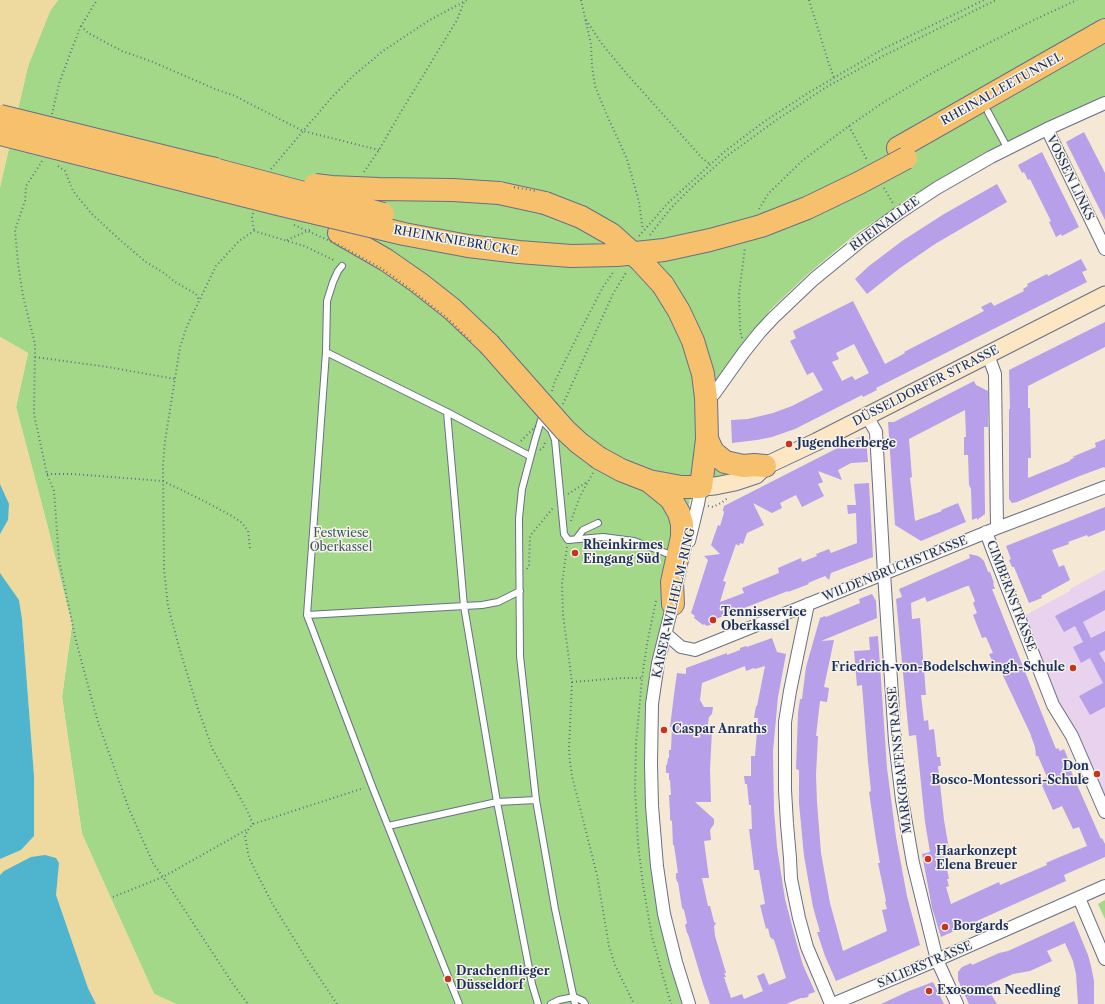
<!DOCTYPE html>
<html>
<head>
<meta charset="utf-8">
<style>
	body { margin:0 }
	canvas { display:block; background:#f5e8d4 }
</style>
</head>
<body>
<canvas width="1105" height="1004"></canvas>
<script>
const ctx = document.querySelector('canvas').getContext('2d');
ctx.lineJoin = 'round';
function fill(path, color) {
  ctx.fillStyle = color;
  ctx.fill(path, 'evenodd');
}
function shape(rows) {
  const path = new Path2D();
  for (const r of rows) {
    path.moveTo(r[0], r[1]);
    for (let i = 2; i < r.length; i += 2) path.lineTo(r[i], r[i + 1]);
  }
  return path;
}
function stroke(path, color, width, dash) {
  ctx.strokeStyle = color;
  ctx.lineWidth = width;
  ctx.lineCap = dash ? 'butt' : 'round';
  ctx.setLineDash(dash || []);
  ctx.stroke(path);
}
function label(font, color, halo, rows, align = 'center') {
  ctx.font = font + ' "Libre Caslon Text",serif';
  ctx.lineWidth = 3;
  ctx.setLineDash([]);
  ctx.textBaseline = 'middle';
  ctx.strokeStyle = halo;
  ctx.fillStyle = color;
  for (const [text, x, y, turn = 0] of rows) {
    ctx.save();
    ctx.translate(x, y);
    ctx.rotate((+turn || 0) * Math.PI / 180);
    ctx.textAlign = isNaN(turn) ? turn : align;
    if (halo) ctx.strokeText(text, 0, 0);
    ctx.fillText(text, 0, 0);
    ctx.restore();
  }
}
const built = shape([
	[1105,570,1105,812,1020,618,1070,591,1070,589]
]);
const green = shape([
	[58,0,1105,0,1105,100,935,183,858,232,809,273,770,310,700,404,693,482,680,556,654,664,647,806,689,1004,176,1004,154,994,82,834,62,697,72,625,47,524,16,407,28,353,0,337,0,187,28,66,50,11],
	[710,460,719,462,732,477,711,479],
	[1105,900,1105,919,1098,904]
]);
const sand = shape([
	[0,0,58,0,50,11,28,66,0,187],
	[0,337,28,353,16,407,47,524,72,625,62,697,82,834,154,994,176,1004,96,1004,88,988,56,895,59,863,0,875,0,859,21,850,34,836,34,776,22,619,19,600,0,573,0,534,8,520,3,490,0,484]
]);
const water = shape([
	[0,484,9,504,8,520,0,534],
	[0,573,19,600,22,619,34,776,34,836,21,850,0,859],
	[45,855,56,858,59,863,56,895,88,988,96,1004,0,1004,0,875,4,871,31,857]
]);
const building = shape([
	[1084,132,1105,173,1105,220,1066,142],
	[1042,152,1079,227,1062,236,1061,234,1056,237,1049,222,1051,221,1030,179,1028,180,1024,172,1022,173,1018,165],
	[997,184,1007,202,935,244,900,268,867,294,855,279,869,266,902,241,944,214],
	[1081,259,1087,270,1082,272,1087,282,876,388,877,390,863,397,862,395,795,429,772,437,757,440,732,443,731,420,748,419,773,413,792,406,823,390,813,372,807,375,790,341,796,338,793,331,853,301,885,364,905,353,904,352,984,311,981,307,991,302,994,306,1024,291,1023,289,1028,286,1027,284,1047,274,1048,276],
	[854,344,869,373,855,380,852,376,842,381,832,362,839,359,836,353],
	[1105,322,1105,347,1028,386,1028,408,1030,408,1031,458,1028,458,1028,478,1070,461,1070,460,1075,457,1072,457,1096,447,1095,443,1105,439,1105,468,1104,467,1077,477,1017,502,1012,503,1009,499,1009,409,1010,409,1009,370],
	[974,381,976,385,988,391,988,427,984,427,985,514,977,520,977,518,972,520,971,489,969,485,968,455,964,455,964,437,966,437,965,410,909,439,912,477,910,478,911,486,915,521,942,511,941,510,958,503,966,522,921,541,895,525,888,422,894,422],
	[861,436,866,439,868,462,851,463,838,470,842,480,818,471,823,482,818,484,824,496,802,507,796,495,780,503,782,508,772,513,753,503,764,525,747,533,743,544,740,543,739,546,736,544,723,581,726,582,720,602,744,593,742,588,779,573,778,568,801,558,802,562,817,556,816,554,829,549,831,553,857,543,856,513,848,514,847,505,856,505,854,484,869,483,873,557,831,573,829,580,825,576,808,583,809,584,788,592,788,591,716,619,717,622,707,626,704,624,703,625,694,618,695,616,691,613,708,560,704,556,720,554,711,545,718,525,720,526,724,513,723,510,724,506],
	[1105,507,1105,530,1088,537,1087,535,1068,542,1069,544,1052,550,1059,567,1064,565,1070,580,1041,596,1042,598,1029,603,1014,567,1012,567,1009,560,1011,559,1006,546],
	[969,554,978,556,981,558,984,561,988,572,990,572,994,583,993,583,995,589,992,589,1056,749,1058,748,1060,751,1064,749,1069,761,1067,762,1101,839,1102,838,1105,844,1105,857,1064,875,1066,881,941,937,932,908,922,854,930,852,925,822,916,735,909,736,896,599,902,597,899,589,970,558],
	[967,586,969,586,975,601,973,603,977,613,973,615,982,638,986,637,993,653,989,654,994,665,997,663,1031,735,1031,736,1035,747,1036,756,1038,756,1047,777,1040,781,1053,810,1062,806,1073,829,1079,827,1087,846,1062,856,1046,863,1047,865,1000,885,999,882,951,904,946,887,949,886,947,879,949,879,943,850,949,849,944,820,938,766,941,766,940,757,937,757,934,729,929,730,928,720,924,721,921,695,926,695,920,618,912,619,911,603,925,597,927,602],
	[1105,590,1105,610,1083,622,1091,638,1105,631,1105,650,1099,653,1105,663,1105,707,1090,715,1079,696,1103,683,1090,658,1081,663,1073,647,1083,642,1075,626,1064,632,1055,616],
	[872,594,876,601,877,618,821,641,834,640,824,687,829,688,827,702,820,701,816,736,818,736,816,775,817,802,821,853,830,903,843,951,887,931,882,910,887,909,885,902,886,901,878,863,880,863,876,840,869,792,871,791,868,762,862,685,857,686,854,651,870,650,869,637,878,636,887,768,896,837,907,896,920,945,836,981,825,956,817,932,820,932,813,907,804,856,799,803,799,770,796,769,798,713,800,699,802,699,806,667,820,618,825,616,826,617,860,603,859,599],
	[772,638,777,652,786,654,778,697,773,751,774,810,777,847,785,899,796,941,803,965,815,992,809,994,808,997,804,998,801,998,786,1004,710,1004,703,984,688,934,687,933,685,925,687,923,684,910,682,908,678,882,677,882,676,878,676,873,678,873,674,845,673,845,672,821,670,820,670,812,669,795,671,795,670,780,669,780,669,773,666,773,666,765,667,765,668,758,669,758,669,750,671,750,672,727,670,727,675,687,677,673,686,674,686,668,727,653,727,655,740,650,740,648,746,646,747,647],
	[745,666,746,671,754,668,755,669,765,666,757,706,756,706,754,718,758,718,755,756,751,756,751,776,744,776,745,784,747,784,749,805,751,805,752,829,749,829,753,860,754,870,759,870,765,904,760,905,766,929,768,928,770,937,774,940,775,943,786,978,769,985,764,973,757,976,763,991,744,999,742,994,731,998,724,977,726,977,724,973,726,973,715,936,714,926,716,923,714,922,710,906,708,906,702,878,709,878,704,841,711,840,710,830,714,824,714,819,695,802,711,802,710,770,712,730,707,730,709,717,712,714,713,707,704,707,700,700,702,683],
	[1074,921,1088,955,1091,966,1094,981,1094,1004,1078,1004,1076,974,1073,961,1065,943,1047,951,1052,961,1030,971,1013,974,986,986,997,1004,969,1004,958,980,958,972,962,967,971,963,972,965,999,953,1008,951],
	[933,982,944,1004,881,1004,909,991]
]);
const path = shape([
	[581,0,591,44,592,66,595,86,606,113,627,159,639,202,642,224,643,230],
	[809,0,828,61,834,78],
	[586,20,602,44,626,73,702,158,710,164],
	[81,26,88,33,122,51,153,62,215,89,235,96,303,131,379,150],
	[52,114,59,84,71,51,81,26,97,0],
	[849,126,867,160],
	[42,161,41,163,26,186,25,201,15,230,18,264,23,296,35,344,34,414,47,474,54,491,59,560,76,641,98,722,129,809,153,863,163,877,233,984,248,1004],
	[58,166,65,171,73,191,91,213,120,240,146,262,164,273,175,282,196,294,199,300],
	[271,169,332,97,353,76,383,51,428,21,467,0],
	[364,172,379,150,399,115,457,20,464,2],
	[884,188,894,205],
	[759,209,768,194,803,160,849,126,884,102,925,77,969,53,1036,19,1077,0],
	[253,213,252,217,254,230],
	[650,235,671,208,694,185,727,156,775,121,828,86,883,56,996,0],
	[639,236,668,203,691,182,724,152,765,121,808,93,883,49,984,0],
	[287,240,312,229],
	[742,338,740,329,739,294,745,247],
	[35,357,108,367,175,379],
	[552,391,555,381,578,335,603,287,614,271],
	[563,404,613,294,627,271],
	[540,450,543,448,546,440],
	[47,474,73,474,163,481,204,501,232,516,242,523,248,531,250,549],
	[568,494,587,482],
	[708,506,713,507,721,503,729,497],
	[571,521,580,496,593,473],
	[567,547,562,584,563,615,572,682,569,749,570,762,572,776,597,875,609,946,615,965,634,1004],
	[527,569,529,566,530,536,553,508],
	[656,601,647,644,642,678,636,744,635,790,638,843,643,885,652,937,671,1004],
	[572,682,622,678,642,678],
	[253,824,247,810,213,750,198,709,179,647,168,606,164,569,163,465,165,441,180,347,187,326,216,266,239,241,254,231,304,246,336,261],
	[113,897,163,877,248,829],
	[337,1004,304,955,272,903,249,858,245,836,249,828,253,824,364,788]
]);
const lane = shape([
	[988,112,1008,149],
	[326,352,327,301,333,282,338,271,342,266],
	[447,412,464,606,497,802,532,984,538,1004],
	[576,539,583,530,598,523],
	[307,615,482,605,498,602,520,591],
	[388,826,497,802,536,800],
	[459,1004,372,786,307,615,326,352,447,412,530,456],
	[551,1004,559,1000,574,997,583,1001,585,1004],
	[575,1004,555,909,536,800,520,656,519,518,522,489,535,440,541,420,551,430,555,440,564,534,568,540,603,537,634,541,674,556]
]);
const street = shape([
	[1047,129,1105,249],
	[988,355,995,374,997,528],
	[706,398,714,394,744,352,760,332,773,318,814,279,863,239,899,213,937,188,991,157,1047,129,1105,103],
	[867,416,876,432,884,573,895,741,902,800,913,863,937,960,957,1004],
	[986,532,993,551,1053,705,1072,736,1105,812],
	[689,541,698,504,701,487],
	[674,599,658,663,652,704,651,764,652,806,657,866,664,914,676,962,689,1004],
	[808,604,790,691,785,722,785,790,787,824,790,858,791,879,799,918,807,947,831,1004],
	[666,634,681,647,695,650,997,528,1105,487],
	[1079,898,1105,959],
	[833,1004,937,960,1105,886]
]);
const secondary = shape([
	[701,487,715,486,735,482,756,475,765,466,816,442,1105,295]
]);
const highway = shape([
	[898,148,1105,30],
	[499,193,545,203],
	[339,233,386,260,419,283,452,309,489,344],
	[707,439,713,452,725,462,743,466,754,465,765,466],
	[599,458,621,470,649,481,681,487,701,487,707,439,706,398,703,374,693,341,679,311,663,285],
	[650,482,671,499,679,513,682,524,682,537,672,582,673,604]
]);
const pathBridge = shape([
	[514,187,536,191],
	[294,225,339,245,381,268,413,291,446,317,473,343],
	[521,441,538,424]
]);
const highwayBridge = shape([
	[0,116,202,166,216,169],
	[0,134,278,204,404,234,468,246,519,252,571,256,617,255,664,250,710,240,761,226,807,208,859,183,906,158],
	[202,166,383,214],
	[315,185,332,187,379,189,453,190,499,193],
	[545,203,581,217,611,234,640,260,663,285],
	[489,344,565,430,579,443,599,458]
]);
const markers = [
	[789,444,4,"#c8321e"],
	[575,553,4,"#c8321e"],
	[713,620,4,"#c8321e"],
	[1073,668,4,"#c8321e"],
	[664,730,4,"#c8321e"],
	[1097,774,4,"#c8321e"],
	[928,859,4,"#c8321e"],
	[945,927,4,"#c8321e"],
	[448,979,4,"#c8321e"],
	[929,991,4,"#c8321e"]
];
const streetNames = [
	["RHEINALLEETUNNEL",1002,89,-29],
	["VOSSEN LINKS",1070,178,64],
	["RHEINALLEE",885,224,-36],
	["RHEINKNIEBRÜCKE",456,241,10],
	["DÜSSELDORFER STRASSE",926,386,-27],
	["WILDENBRUCHSTRASSE",895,569,-22],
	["CIMBERNSTRASSE",1011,596,69],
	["KAISER-WILHELM-RING",674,603,-77],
	["MARKGRAFENSTRASSE",900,760,-96],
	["SALIERSTRASSE",925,965,-23]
];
const poiNames = [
	["Jugendherberge",797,444],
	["Rheinkirmes",583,546],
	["Eingang Süd",583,560],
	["Tennisservice",721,613],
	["Oberkassel",721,627],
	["Friedrich-von-Bodelschwingh-Schule",1065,668,"right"],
	["Caspar Anraths",672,730],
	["Don",1089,767,"right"],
	["Bosco-Montessori-Schule",1089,781,"right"],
	["Haarkonzept",936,852],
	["Elena Breuer",936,866],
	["Borgards",953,927],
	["Drachenflieger",456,972],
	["Düsseldorf",456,986],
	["Exosomen Needling",937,991]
];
const parkNames = [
	["Festwiese",341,534],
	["Oberkassel",341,548]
];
fill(built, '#e8d2ee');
fill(green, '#a4d889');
fill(sand, '#eeda9e');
fill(water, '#4fb4ce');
fill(building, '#b79fea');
stroke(lane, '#677087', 8);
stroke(street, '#677087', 14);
stroke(secondary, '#677087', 19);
stroke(highway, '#677087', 24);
stroke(path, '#677087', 2, [1, 3]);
stroke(lane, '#fff', 6);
stroke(street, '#fff', 12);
stroke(secondary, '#fce6c4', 17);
stroke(highway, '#f7c06c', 22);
stroke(highwayBridge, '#677087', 24, []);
stroke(pathBridge, '#677087', 2, [1, 3]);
stroke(highwayBridge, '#f7c06c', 22);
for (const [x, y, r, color] of markers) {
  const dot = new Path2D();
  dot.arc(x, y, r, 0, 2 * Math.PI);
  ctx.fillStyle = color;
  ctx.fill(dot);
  stroke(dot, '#f7f3e8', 1.5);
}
label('12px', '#1b2f5e', '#f7f3e8', streetNames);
label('bold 12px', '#1b2f5e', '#f7f3e8', poiNames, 'left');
label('12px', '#3d5969', '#f7f3e8', parkNames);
</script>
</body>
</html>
